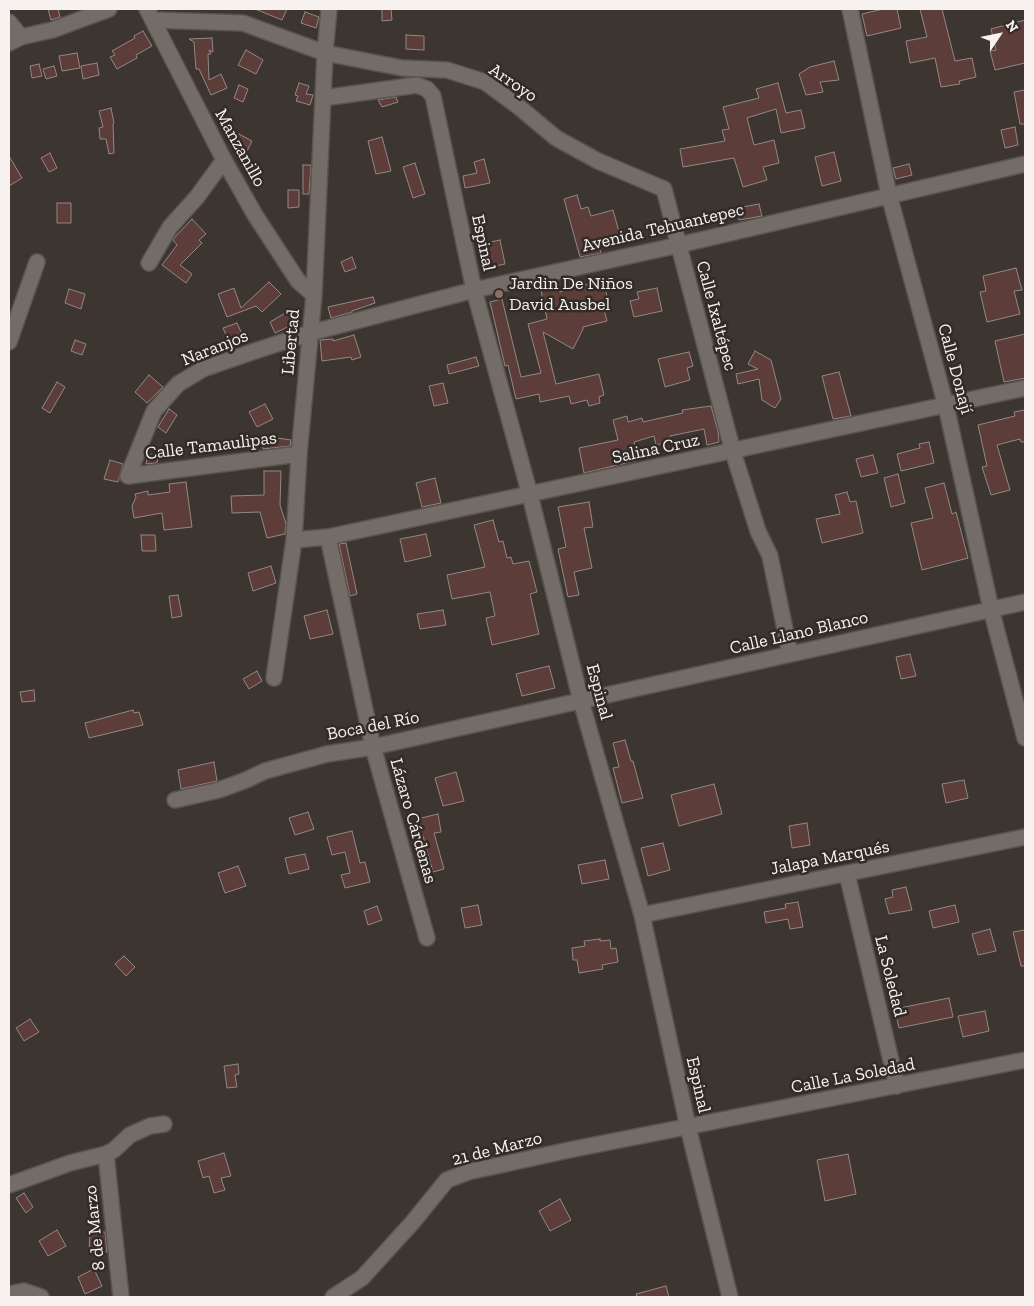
<!DOCTYPE html>
<html>
<head>
<meta charset="utf-8">
<style>
	body { margin:0 }
	#map { position:relative; width:1034px; height:1306px; overflow:hidden; background:#3c3530; font-family:"Zilla Slab",serif }
	canvas { display:block }
	.frame { position:absolute; inset:0; border:10px solid #f7f2ef; pointer-events:none }
	.north { position:absolute; left:974px; top:10px; width:50px; height:50px; -webkit-text-stroke:4px #322b27; paint-order:stroke; rotate:56deg; font-size:14px; font-weight:700; line-height:20px; text-align:center; color:#f7f2ef }
	.north::after { content:''; display:block; margin:auto; width:18px; height:22px; background:#f7f2ef; clip-path:polygon(50% 0,100% 100%,50% 72%,0 100%) }
</style>
</head>
<body>
<div id="map">
<canvas width="1034" height="1306"></canvas>
<div class="frame"></div>
<div class="north">N</div>
</div>
<script>
const ctx = document.querySelector('canvas').getContext('2d');
ctx.lineJoin = 'round';
function fill(path, color) {
  ctx.fillStyle = color;
  ctx.fill(path, 'evenodd');
}
function shape(rows) {
  const path = new Path2D();
  for (const r of rows) {
    path.moveTo(r[0], r[1]);
    for (let i = 2; i < r.length; i += 2) path.lineTo(r[i], r[i + 1]);
  }
  return path;
}
function stroke(path, color, width, dash) {
  ctx.strokeStyle = color;
  ctx.lineWidth = width;
  ctx.lineCap = dash ? 'butt' : 'round';
  ctx.setLineDash(dash || []);
  ctx.stroke(path);
}
function label(font, color, halo, rows, align = 'center') {
  ctx.font = font + ' "Zilla Slab",serif';
  ctx.lineWidth = 5;
  ctx.setLineDash([]);
  ctx.textBaseline = 'middle';
  ctx.strokeStyle = halo;
  ctx.fillStyle = color;
  for (const [text, x, y, turn = 0] of rows) {
    ctx.save();
    ctx.translate(x, y);
    ctx.rotate((+turn || 0) * Math.PI / 180);
    ctx.textAlign = isNaN(turn) ? turn : align;
    if (halo) ctx.strokeText(text, 0, 0);
    ctx.fillText(text, 0, 0);
    ctx.restore();
  }
}
const building = shape([
	[48,9,58,9,60,17,51,20,48,9],
	[255,9,287,9,282,20,255,9],
	[382,9,391,9,392,20,382,21,382,9],
	[883,9,897,9,901,28,867,36,862,14,883,9],
	[920,9,942,9,955,61,972,58,976,77,959,81,960,84,941,87,935,58,910,63,906,41,927,37,920,9],
	[305,12,319,17,316,28,301,23,305,12],
	[1025,20,1025,63,995,70,990,51,996,50,991,29,1025,20],
	[143,31,152,46,136,55,137,58,117,69,110,57,115,55,112,51,135,38,134,36,143,31],
	[406,35,424,36,424,50,406,49,406,35],
	[212,38,213,52,209,50,211,54,208,54,209,80,221,74,227,88,211,95,199,69,196,69,194,42,189,39,212,38],
	[246,50,263,60,256,74,238,65,246,50],
	[77,53,80,68,62,71,59,56,77,53],
	[834,61,839,80,820,82,823,92,806,95,799,74,810,67,834,61],
	[97,63,99,75,83,79,81,66,97,63],
	[39,64,42,76,32,78,30,66,39,64],
	[54,66,57,76,46,79,43,69,54,66],
	[299,83,309,86,306,94,313,95,310,105,296,101,298,96,295,95,299,83],
	[778,83,786,113,801,110,805,128,781,133,776,109,747,118,754,145,774,140,779,163,763,167,767,180,743,187,734,158,683,167,680,149,725,141,722,130,729,129,723,107,759,98,756,89,778,83],
	[239,85,248,89,243,102,234,98,239,85],
	[1025,90,1025,124,1020,124,1014,92,1025,90],
	[396,97,398,102,382,107,378,100,396,97],
	[111,108,114,123,113,124,114,153,109,154,106,139,100,139,99,128,103,127,99,111,111,108],
	[1015,127,1018,145,1005,148,1001,130,1015,127],
	[239,134,252,141,247,151,233,143,239,134],
	[382,137,391,171,376,174,368,141,382,137],
	[834,152,841,181,822,186,815,157,834,152],
	[50,153,57,168,49,172,41,158,50,153],
	[9,156,22,178,9,186,9,156],
	[484,159,490,183,465,188,463,176,477,173,474,162,484,159],
	[415,163,425,194,413,198,403,167,415,163],
	[909,164,912,175,896,179,893,168,909,164],
	[303,165,311,165,309,194,303,194,303,165],
	[288,190,299,190,299,207,288,208,288,190],
	[577,195,581,209,588,207,591,216,613,210,621,239,599,245,601,253,580,257,564,199,577,195],
	[57,203,71,203,71,223,57,223,57,203],
	[759,204,762,216,739,220,737,208,759,204],
	[192,219,206,234,199,240,202,243,180,265,192,274,186,283,162,265,177,245,173,240,176,236,192,219],
	[500,240,505,264,490,267,485,243,500,240],
	[352,257,356,268,345,272,341,262,352,257],
	[1016,268,1022,290,1014,291,1020,314,987,322,980,292,986,291,983,276,1016,268],
	[603,280,610,308,604,309,607,321,583,327,583,329,573,349,543,332,556,384,599,374,604,395,599,397,600,403,589,406,587,400,571,404,569,396,540,402,539,394,516,399,508,365,505,366,490,302,502,299,521,377,541,373,528,324,547,319,541,291,559,287,560,292,603,280],
	[269,282,281,294,262,312,256,306,227,317,218,294,234,288,241,308,269,282],
	[657,288,662,311,634,317,630,301,639,299,637,292,657,288],
	[69,289,85,294,81,309,65,303,69,289],
	[373,297,375,303,352,311,352,312,331,318,328,307,373,297],
	[287,312,294,324,275,333,270,322,287,312],
	[237,323,241,332,229,342,223,328,237,323],
	[1025,334,1025,378,1004,382,995,341,1025,334],
	[354,335,361,357,352,360,351,357,322,361,320,340,333,339,333,341,354,335],
	[75,340,86,344,82,355,71,351,75,340],
	[755,351,771,360,781,399,775,408,762,400,759,379,738,384,736,374,758,369,748,364,755,351],
	[689,352,693,366,687,368,690,380,665,387,658,359,689,352],
	[476,357,479,366,449,374,447,365,476,357],
	[839,372,851,416,833,419,822,376,839,372],
	[149,375,163,387,147,403,135,392,149,375],
	[57,382,65,387,50,413,42,408,57,382],
	[443,383,448,403,434,406,429,386,443,383],
	[265,404,273,419,257,427,249,412,265,404],
	[711,406,718,431,719,442,707,445,704,429,670,436,672,441,656,445,654,436,634,442,639,460,584,473,579,448,618,440,613,420,627,416,628,422,642,418,643,422,683,413,682,410,711,406],
	[169,409,177,415,166,433,158,427,169,409],
	[1025,410,1025,442,1021,442,1020,439,997,445,1010,490,991,495,982,467,987,466,978,425,1015,416,1014,412,1025,410],
	[277,438,291,440,290,446,263,449,262,440,277,438],
	[929,442,934,463,901,471,897,454,920,448,919,444,929,442],
	[148,454,158,457,157,463,146,464,148,454],
	[873,455,878,473,861,477,856,459,873,455],
	[110,460,123,464,118,482,104,479,110,460],
	[264,471,281,471,280,505,286,524,285,534,267,538,260,512,232,513,231,496,264,495,264,471],
	[898,474,905,503,891,507,884,478,898,474],
	[435,478,441,503,422,507,416,483,435,478],
	[186,482,192,527,164,530,162,513,134,518,132,506,136,497,135,494,148,491,148,495,170,492,169,484,186,482],
	[944,483,952,514,956,512,968,558,922,570,911,523,933,518,925,488,944,483],
	[847,492,850,502,856,501,863,533,822,543,816,519,840,514,835,495,847,492],
	[589,502,593,527,584,528,592,568,574,572,579,595,568,597,558,549,566,547,558,507,589,502],
	[493,520,499,542,503,541,507,558,511,557,513,564,529,561,537,592,530,594,539,634,492,645,486,618,495,616,490,592,452,599,447,575,485,567,474,525,493,520],
	[426,534,431,556,405,562,400,539,426,534],
	[141,535,155,535,156,551,142,551,141,535],
	[346,543,357,594,350,596,339,544,346,543],
	[271,566,276,583,253,591,248,573,271,566],
	[178,595,182,616,172,618,169,596,178,595],
	[327,610,333,634,310,639,304,616,327,610],
	[443,610,446,625,420,629,417,614,443,610],
	[910,654,916,676,901,679,896,657,910,654],
	[549,666,555,688,522,696,516,674,549,666],
	[257,671,262,681,249,689,243,679,257,671],
	[34,690,35,701,22,702,20,692,34,690],
	[133,710,134,713,139,712,143,725,89,738,85,723,133,710],
	[625,740,631,761,633,761,643,798,622,803,613,768,619,767,613,743,625,740],
	[214,762,217,781,181,789,178,770,214,762],
	[456,772,464,801,443,806,435,778,456,772],
	[964,780,968,798,946,803,942,784,964,780],
	[714,784,722,814,679,826,671,795,714,784],
	[308,812,314,829,295,835,289,818,308,812],
	[438,814,441,832,434,833,444,869,433,872,423,836,421,836,417,819,438,814],
	[807,823,810,845,792,848,789,826,807,823],
	[352,831,360,863,365,862,370,882,345,888,341,875,350,873,345,852,332,855,327,837,352,831],
	[663,843,670,870,648,876,641,848,663,843],
	[305,854,309,869,289,874,285,858,305,854],
	[605,860,609,879,582,884,578,865,605,860],
	[238,866,246,886,225,893,218,873,238,866],
	[906,887,912,910,889,914,885,899,893,897,892,890,906,887],
	[798,902,803,927,790,929,788,919,766,923,764,912,786,908,785,904,798,902],
	[478,905,482,925,465,928,461,908,478,905],
	[955,905,959,922,933,928,929,911,955,905],
	[377,906,382,920,368,925,364,911,377,906],
	[990,929,996,951,978,955,972,934,990,929],
	[1025,930,1025,966,1021,966,1013,932,1025,930],
	[600,939,600,941,610,940,611,949,616,948,618,962,602,965,603,969,579,973,577,960,573,960,572,948,585,946,584,941,600,939],
	[124,956,135,967,126,976,115,964,124,956],
	[949,998,953,1017,899,1028,895,1009,949,998],
	[985,1011,989,1031,963,1037,958,1016,985,1011],
	[30,1019,39,1032,24,1041,16,1028,30,1019],
	[238,1064,239,1074,235,1075,237,1087,227,1088,224,1066,238,1064],
	[224,1153,231,1176,221,1178,225,1190,214,1193,209,1176,203,1178,198,1161,224,1153],
	[848,1154,856,1194,825,1201,817,1160,848,1154],
	[24,1193,33,1207,26,1213,16,1198,24,1193],
	[560,1199,571,1220,550,1231,539,1211,560,1199],
	[57,1230,66,1246,48,1256,39,1241,57,1230],
	[90,1232,105,1232,107,1252,89,1251,90,1232],
	[94,1269,102,1286,85,1294,78,1277,94,1269],
	[666,1286,669,1297,637,1297,636,1294,666,1286]
]);
const street = shape([
	[147,9,224,160,255,215,298,281,314,295],
	[850,9,889,195,946,406,991,609,1025,738],
	[153,20,243,23,325,53,402,68,447,70,485,82,519,107,556,138,598,161,664,189,733,452,758,531,770,556,790,654],
	[9,22,21,37],
	[9,43,21,37,52,30,109,9],
	[323,98,417,85,427,89,433,96,474,290,530,495,581,701,642,915,688,1127,730,1297],
	[149,263,170,227,197,197,224,160],
	[9,342,37,262],
	[299,454,128,476,154,411,178,384,203,369,255,351,310,333,474,290,679,245,1025,164],
	[328,537,373,747,427,938],
	[294,540,328,537,1025,388],
	[274,678,294,540,299,454,314,295,325,53,329,9],
	[175,800,219,790,246,780,265,771,327,754,373,747,1025,602],
	[847,874,897,1086],
	[642,915,1025,837],
	[106,1154,121,1297],
	[9,1185,70,1163,106,1154,114,1150,130,1135,150,1126,164,1124],
	[9,1294,24,1291,41,1297],
	[333,1297,362,1278,412,1223,447,1180,468,1172,569,1150,1025,1060]
]);
const markers = [
	[499,294,5,"#8d6e63"]
];
const streetNames = [
	["Arroyo",513,83,34],
	["Manzanillo",240,148,61],
	["Avenida Tehuantepec",663,228,-13],
	["Espinal",483,243,78],
	["Calle Ixaltépec",716,316,75],
	["Libertad",291,342,-85],
	["Naranjos",215,348,-22],
	["Calle Donají",955,369,75],
	["Calle Tamaulipas",211,446,-7],
	["Salina Cruz",656,449,-12],
	["Calle Llano Blanco",799,633,-13],
	["Espinal",599,692,75],
	["Boca del Río",373,726,-11],
	["Lázaro Cárdenas",413,821,74],
	["Jalapa Marqués",830,858,-11],
	["La Soledad",890,976,76],
	["Calle La Soledad",853,1076,-11],
	["Espinal",698,1085,77],
	["21 de Marzo",497,1149,-14],
	["8 de Marzo",95,1228,-96]
];
const poiNames = [
	["Jardin De Niños",509,284],
	["David Ausbel",509,305]
];
fill(building, '#5d3d39');
stroke(building, '#928886', 1);
stroke(street, '#5a5450', 18);
stroke(street, '#746c66', 15);
for (const [x, y, r, color] of markers) {
  const dot = new Path2D();
  dot.arc(x, y, r, 0, 2 * Math.PI);
  ctx.fillStyle = color;
  ctx.fill(dot);
  stroke(dot, '#322b27', 2);
}
label('18px', '#f7f2ef', '#322b27', streetNames);
label('18px', '#f7f2ef', '#322b27', poiNames, 'left');
</script>
</body>
</html>
